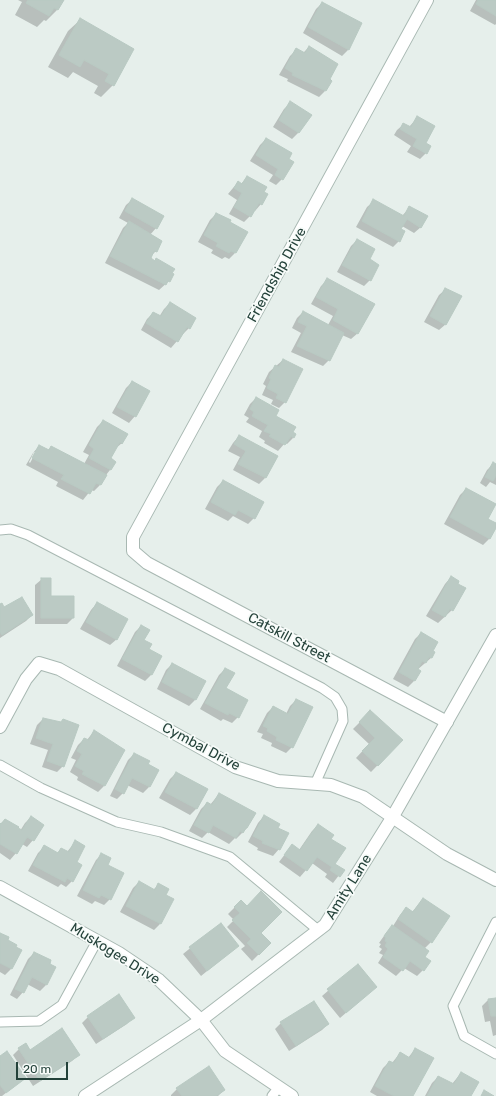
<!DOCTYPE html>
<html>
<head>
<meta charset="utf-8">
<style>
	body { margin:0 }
	#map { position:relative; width:496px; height:1096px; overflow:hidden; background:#e6efeb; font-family:Rubik,sans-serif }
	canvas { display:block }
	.scale { position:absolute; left:16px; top:1062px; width:52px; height:18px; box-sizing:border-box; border:2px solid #24423a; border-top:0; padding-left:5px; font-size:12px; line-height:14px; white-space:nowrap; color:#24423a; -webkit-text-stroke:3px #f7fbf9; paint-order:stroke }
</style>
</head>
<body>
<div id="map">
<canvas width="496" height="1096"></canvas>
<div class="scale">20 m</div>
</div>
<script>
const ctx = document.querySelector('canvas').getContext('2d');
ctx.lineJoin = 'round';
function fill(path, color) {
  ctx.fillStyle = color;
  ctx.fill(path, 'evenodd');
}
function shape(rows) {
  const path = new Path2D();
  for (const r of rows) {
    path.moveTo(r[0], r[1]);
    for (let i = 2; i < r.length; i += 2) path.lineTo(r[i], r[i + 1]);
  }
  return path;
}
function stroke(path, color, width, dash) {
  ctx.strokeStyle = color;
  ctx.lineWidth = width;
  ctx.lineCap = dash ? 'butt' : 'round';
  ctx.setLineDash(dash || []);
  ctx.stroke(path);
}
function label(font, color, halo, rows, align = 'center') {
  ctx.font = font + ' Rubik,sans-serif';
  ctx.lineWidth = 3.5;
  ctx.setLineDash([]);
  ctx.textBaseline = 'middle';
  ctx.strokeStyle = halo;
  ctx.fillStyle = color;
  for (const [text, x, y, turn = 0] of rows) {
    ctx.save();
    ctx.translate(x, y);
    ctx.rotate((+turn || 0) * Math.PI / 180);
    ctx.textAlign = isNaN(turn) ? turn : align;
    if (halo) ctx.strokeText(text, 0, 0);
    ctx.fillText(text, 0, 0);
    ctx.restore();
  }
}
const shadow = shape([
	[18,0,63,0,57,10,46,21,44,20,37,27,15,15,22,2],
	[476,0,496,0,496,24,495,25,470,11],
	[322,3,360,24,348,50,342,56,303,33,316,9],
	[80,20,133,49,113,85,101,97,94,93,98,86,73,72,68,78,48,67,68,31],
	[309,47,328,80,330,81,325,91,319,97,287,81,288,79,279,75,290,56,296,50,303,53],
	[290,103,299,132,292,139,273,127,284,109],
	[417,118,426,153,420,159,407,152,411,146,394,135,397,130,404,124,409,127],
	[266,139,288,159,282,179,276,185,269,181,273,175,250,161,260,145],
	[247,177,263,193,261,204,255,211,254,210,250,216,244,222,229,214,237,200,228,194,238,182,241,184],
	[133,199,156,228,150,235,156,251,149,258,171,274,169,281,159,290,105,263,123,228,128,223,119,218,126,205],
	[374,201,402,216,410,207,421,227,414,233,402,226,400,229,399,241,393,247,356,227,367,207],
	[216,214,246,232,235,253,229,259,225,257,222,259,211,253,213,250,198,242,210,220],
	[357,240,368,260,370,280,364,286,337,272,351,246],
	[327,280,358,333,351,339,342,335,329,360,323,366,291,352,301,333,292,328,297,318,303,312,328,325,333,316,311,304,321,286],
	[446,289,446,324,439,330,424,322,439,295],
	[170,303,189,328,183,334,182,334,177,341,171,348,141,330,147,319,153,313,159,317,164,309],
	[283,360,285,402,279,408,271,404,273,400,262,395,266,386,263,384,269,372],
	[132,382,135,416,129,423,112,413,126,388],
	[256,398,292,433,293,438,287,444,285,443,278,451,264,443,265,441,259,437,262,431,246,422,249,418,244,415,250,404],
	[103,421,122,443,115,449,109,459,115,462,110,470,106,475,100,485,94,491,91,490,83,500,56,486,58,482,26,465,33,453,39,446,47,451,51,447,84,464,89,455,83,452,97,427],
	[34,452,36,452,30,463,29,462],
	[239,436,276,456,265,478,259,484,233,470,240,457,228,451,233,443],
	[493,464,496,465,496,485,490,482,486,487,480,483,487,470],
	[223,481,254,518,248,524,233,516,228,521,205,509,217,487],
	[466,489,487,519,496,524,489,539,483,545,444,524,460,495],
	[451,577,452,610,438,623,426,616,445,584],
	[42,579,50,597,73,618,67,624,35,624,35,585],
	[97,603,117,639,110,645,80,629,91,610],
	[0,605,4,609,32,615,26,621,0,638],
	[141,626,143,641,148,650,161,656,151,675,145,681,117,666,135,632],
	[421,633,431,651,434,653,431,658,417,670,419,671,414,681,408,687,393,679,415,639],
	[172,664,204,681,195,700,189,706,157,689,166,670],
	[225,669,225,688,238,717,232,723,223,719,221,721,200,709,219,675],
	[296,700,292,747,286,753,271,746,272,743,261,738,263,734,257,732,267,713,273,707,286,714,290,706],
	[370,712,402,740,371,772,356,758,369,744,353,729],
	[43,719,63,766,57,772,42,767,48,750,30,744,37,725],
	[94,731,104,786,98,792,77,780,78,777,70,772,76,760,71,758,78,745,84,739,87,740],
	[134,754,147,765,158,771,149,787,143,793,127,785,123,793,117,799,110,796,128,760],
	[176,773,206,789,196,809,190,815,159,798,170,779],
	[219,794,247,828,236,839,235,838,229,844,208,832,202,838,189,831,201,809,207,803,210,805],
	[264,816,279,849,273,856,257,850,258,848,248,842,258,823],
	[31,817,33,840,27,847,22,844,16,853,10,860,0,853,0,824,5,820,20,831,25,823],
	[318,825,329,840,334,864,343,870,333,883,325,877,327,874,312,863,300,877,279,862,292,845,299,850,312,831],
	[75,842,75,863,72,881,66,887,61,884,58,887,28,871,38,853,44,847,57,853,61,849,67,852],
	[102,854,107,865,110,899,104,905,95,901,92,904,77,896,96,860],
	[139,882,153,890,159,884,165,895,173,899,160,924,154,930,120,912,133,888],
	[423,899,431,942,424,949,423,970,417,976,404,968,396,976,378,963,383,955,379,953,382,949,379,947,381,944,379,943,386,933,393,926,400,915,406,908,412,912],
	[241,901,259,933,270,943,252,961,241,949,245,946,227,927,234,920,228,914],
	[220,924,238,946,201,976,183,954],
	[0,934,7,941,11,969,5,975,0,972],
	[34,953,46,985,40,991,27,984,23,992,17,999,10,995,28,959],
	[358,965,376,987,340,1018,322,996],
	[496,999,496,1035,493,1036,490,1021,485,1022,482,1006,488,1000],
	[88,1017,133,1017,127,1024,96,1044,82,1023],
	[281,1023,328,1024,322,1030,289,1051,275,1029],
	[19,1049,78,1055,72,1061,33,1086,13,1055],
	[415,1049,412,1096,377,1096,370,1092,383,1068,389,1062,392,1063,400,1053,408,1058],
	[0,1058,25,1078,2,1096,0,1096],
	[209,1067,224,1090,218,1096,171,1096,171,1095,177,1089],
	[461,1073,470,1096,425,1096,432,1083,438,1077,452,1084]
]);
const building = shape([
	[28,0,64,0,58,10,54,8,49,16,26,3,28,0],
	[478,0,496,0,496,16,476,4,478,0],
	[322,2,362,23,349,50,308,27,322,2],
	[80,18,134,49,114,86,105,81,109,74,84,60,80,67,59,55,80,18],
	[309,46,338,64,330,79,332,81,326,91,292,75,293,73,285,68,296,48,305,53,309,46],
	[290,101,312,115,299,133,279,120,290,101],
	[417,116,435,126,426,143,431,146,427,154,413,146,417,139,400,129,403,123,411,127,417,116],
	[266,138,292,153,289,159,294,162,283,180,275,175,278,169,256,155,266,138],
	[247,176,267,187,264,192,268,194,262,205,259,203,251,217,234,207,242,193,234,188,238,181,242,184,247,176],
	[132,198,164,216,157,229,125,211,132,198],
	[373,199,404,216,409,206,428,216,421,228,407,219,401,229,405,231,400,242,362,221,373,199],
	[216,213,231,220,230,222,248,232,236,253,231,251,229,253,216,246,218,243,204,235,216,213],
	[129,221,162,241,157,252,154,251,151,258,155,261,156,258,175,269,172,273,174,274,170,282,168,281,166,285,110,256,129,221],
	[357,239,375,249,370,259,379,265,371,281,342,265,357,239],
	[327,278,375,304,358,334,333,320,338,309,316,297,327,278],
	[445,288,462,296,446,325,430,316,445,288],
	[170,302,196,318,190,329,187,327,178,342,146,323,153,312,161,316,170,302],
	[303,311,344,333,330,361,297,346,307,326,298,322,303,311],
	[283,359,303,369,286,403,276,398,278,394,267,388,271,379,269,378,275,365,279,367,283,359],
	[132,381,150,391,136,417,117,407,132,381],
	[256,397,279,410,276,416,296,427,293,432,296,434,294,438,291,436,285,445,269,436,271,434,264,431,268,425,252,416,254,412,250,409,256,397],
	[103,420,128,434,122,444,120,442,111,458,116,462,111,470,89,458,94,449,89,445,103,420],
	[239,435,278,456,266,478,238,464,246,451,234,444,239,435],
	[39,445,49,450,51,446,107,475,101,485,96,483,90,494,61,479,64,475,32,458,39,445],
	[493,462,496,464,496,476,493,481,485,477,493,462],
	[223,480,264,502,255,519,238,510,235,515,211,502,223,480],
	[466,488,496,504,488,519,496,523,496,528,490,539,450,517,466,488],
	[451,576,459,581,458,584,466,588,453,611,450,609,445,617,432,610,451,576],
	[41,578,51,578,51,596,74,596,74,618,41,618,41,578],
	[22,597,33,615,2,635,0,632,0,604,2,603,4,607,22,597],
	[97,602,128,619,117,640,86,622,97,602],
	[141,625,150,630,144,640,152,644,149,649,162,656,152,675,122,659,141,625],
	[421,632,438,642,433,651,435,652,432,658,429,657,426,663,422,661,418,669,421,671,415,681,399,672,421,632],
	[172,663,206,681,196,700,162,682,172,663],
	[225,668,235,673,226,688,248,700,239,718,229,713,228,715,205,703,225,668],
	[296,699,313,707,293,748,276,740,277,737,267,731,268,728,263,726,273,706,288,714,296,699],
	[370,710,403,740,378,766,362,751,375,738,359,722,370,710],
	[43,718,61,722,63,719,79,725,64,767,47,761,53,744,36,738,43,718],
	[94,730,125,750,105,786,82,774,84,771,75,766,82,754,77,751,84,738,89,740,94,730],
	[134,753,150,761,148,764,159,770,150,787,132,778,124,794,115,789,134,753],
	[176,772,208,789,197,809,165,792,176,772],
	[219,793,256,813,247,828,246,828,243,833,240,831,236,838,213,825,209,833,194,825,207,802,212,805,219,793],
	[264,815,280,824,278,828,289,833,280,850,262,843,263,841,253,836,264,815],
	[31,816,44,825,34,841,27,837,17,854,0,844,0,823,1,824,5,819,19,827,18,828,22,830,31,816],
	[318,824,334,835,331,839,346,848,335,864,345,870,340,877,330,870,332,867,317,857,307,871,284,855,292,844,300,850,318,824],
	[75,840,85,846,77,862,82,865,73,882,67,878,65,882,33,865,44,845,58,853,61,848,69,852,75,840],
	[101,853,111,858,108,865,124,873,111,900,101,895,99,898,83,890,101,853],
	[139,881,155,890,158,883,169,889,166,895,174,899,161,924,126,906,139,881],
	[261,891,282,912,261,933,271,943,259,955,247,943,251,939,232,920,240,913,234,907,241,900,247,906,261,891],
	[423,898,450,916,432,943,398,919,406,907,413,912,423,898],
	[221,923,239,946,207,971,189,947,221,923],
	[392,925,429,951,425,957,431,961,424,971,410,961,403,971,383,957,388,949,385,946,387,942,385,941,386,938,384,936,392,925],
	[0,933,9,937,8,940,17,945,16,947,22,950,12,969,0,963,0,933],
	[34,952,51,960,50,964,56,967,47,985,32,977,24,993,15,989,34,952],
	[358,964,377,987,346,1013,327,989,358,964],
	[119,994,135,1018,103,1039,87,1016,119,994],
	[496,998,496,1016,491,1016,488,999,496,998],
	[314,1001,329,1024,296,1046,280,1022,314,1001],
	[62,1028,80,1055,40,1081,18,1048,26,1043,30,1050,62,1028],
	[415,1048,434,1058,413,1096,394,1096,375,1086,389,1061,394,1063,400,1052,410,1058,415,1048],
	[7,1051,26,1078,6,1093,0,1085,0,1056,7,1051],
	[209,1066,225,1090,216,1096,182,1096,176,1088,209,1066],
	[461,1072,479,1082,471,1096,427,1096,438,1076,454,1084,461,1072],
	[484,1090,494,1096,481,1096,484,1090]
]);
const service = shape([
	[0,530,11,529,28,535,322,688,335,697,342,709,343,721,315,784],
	[0,765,41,788,117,822,161,832,230,857,318,930],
	[496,922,453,1006,464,1036,496,1054],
	[0,1022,39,1021,62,1005,97,941],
	[272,1096,279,1087]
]);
const minor = shape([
	[427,0,133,537,133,551,147,563,447,722],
	[0,727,26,679,39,663,59,669,235,767,278,781,331,785,363,797,447,854,496,880],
	[0,887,119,953,159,980,201,1020,225,1051,292,1096]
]);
const tertiary = shape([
	[85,1096,201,1020,325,925,392,818,496,635]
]);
const streetNames = [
	["Friendship Drive",277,275,-61],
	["Catskill Street",289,638,28],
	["Cymbal Drive",201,747,28],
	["Amity Lane",349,887,-58],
	["Muskogee Drive",115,954,32]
];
fill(shadow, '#0003');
fill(building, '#bbcac4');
stroke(building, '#b8c9c2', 1);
stroke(service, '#a8b8b2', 11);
stroke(minor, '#a8b8b2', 14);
stroke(tertiary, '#a8b8b2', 14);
stroke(service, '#fff', 9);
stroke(minor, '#fff', 12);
stroke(tertiary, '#fff', 12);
label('14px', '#24423a', '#f7fbf9', streetNames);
</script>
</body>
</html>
